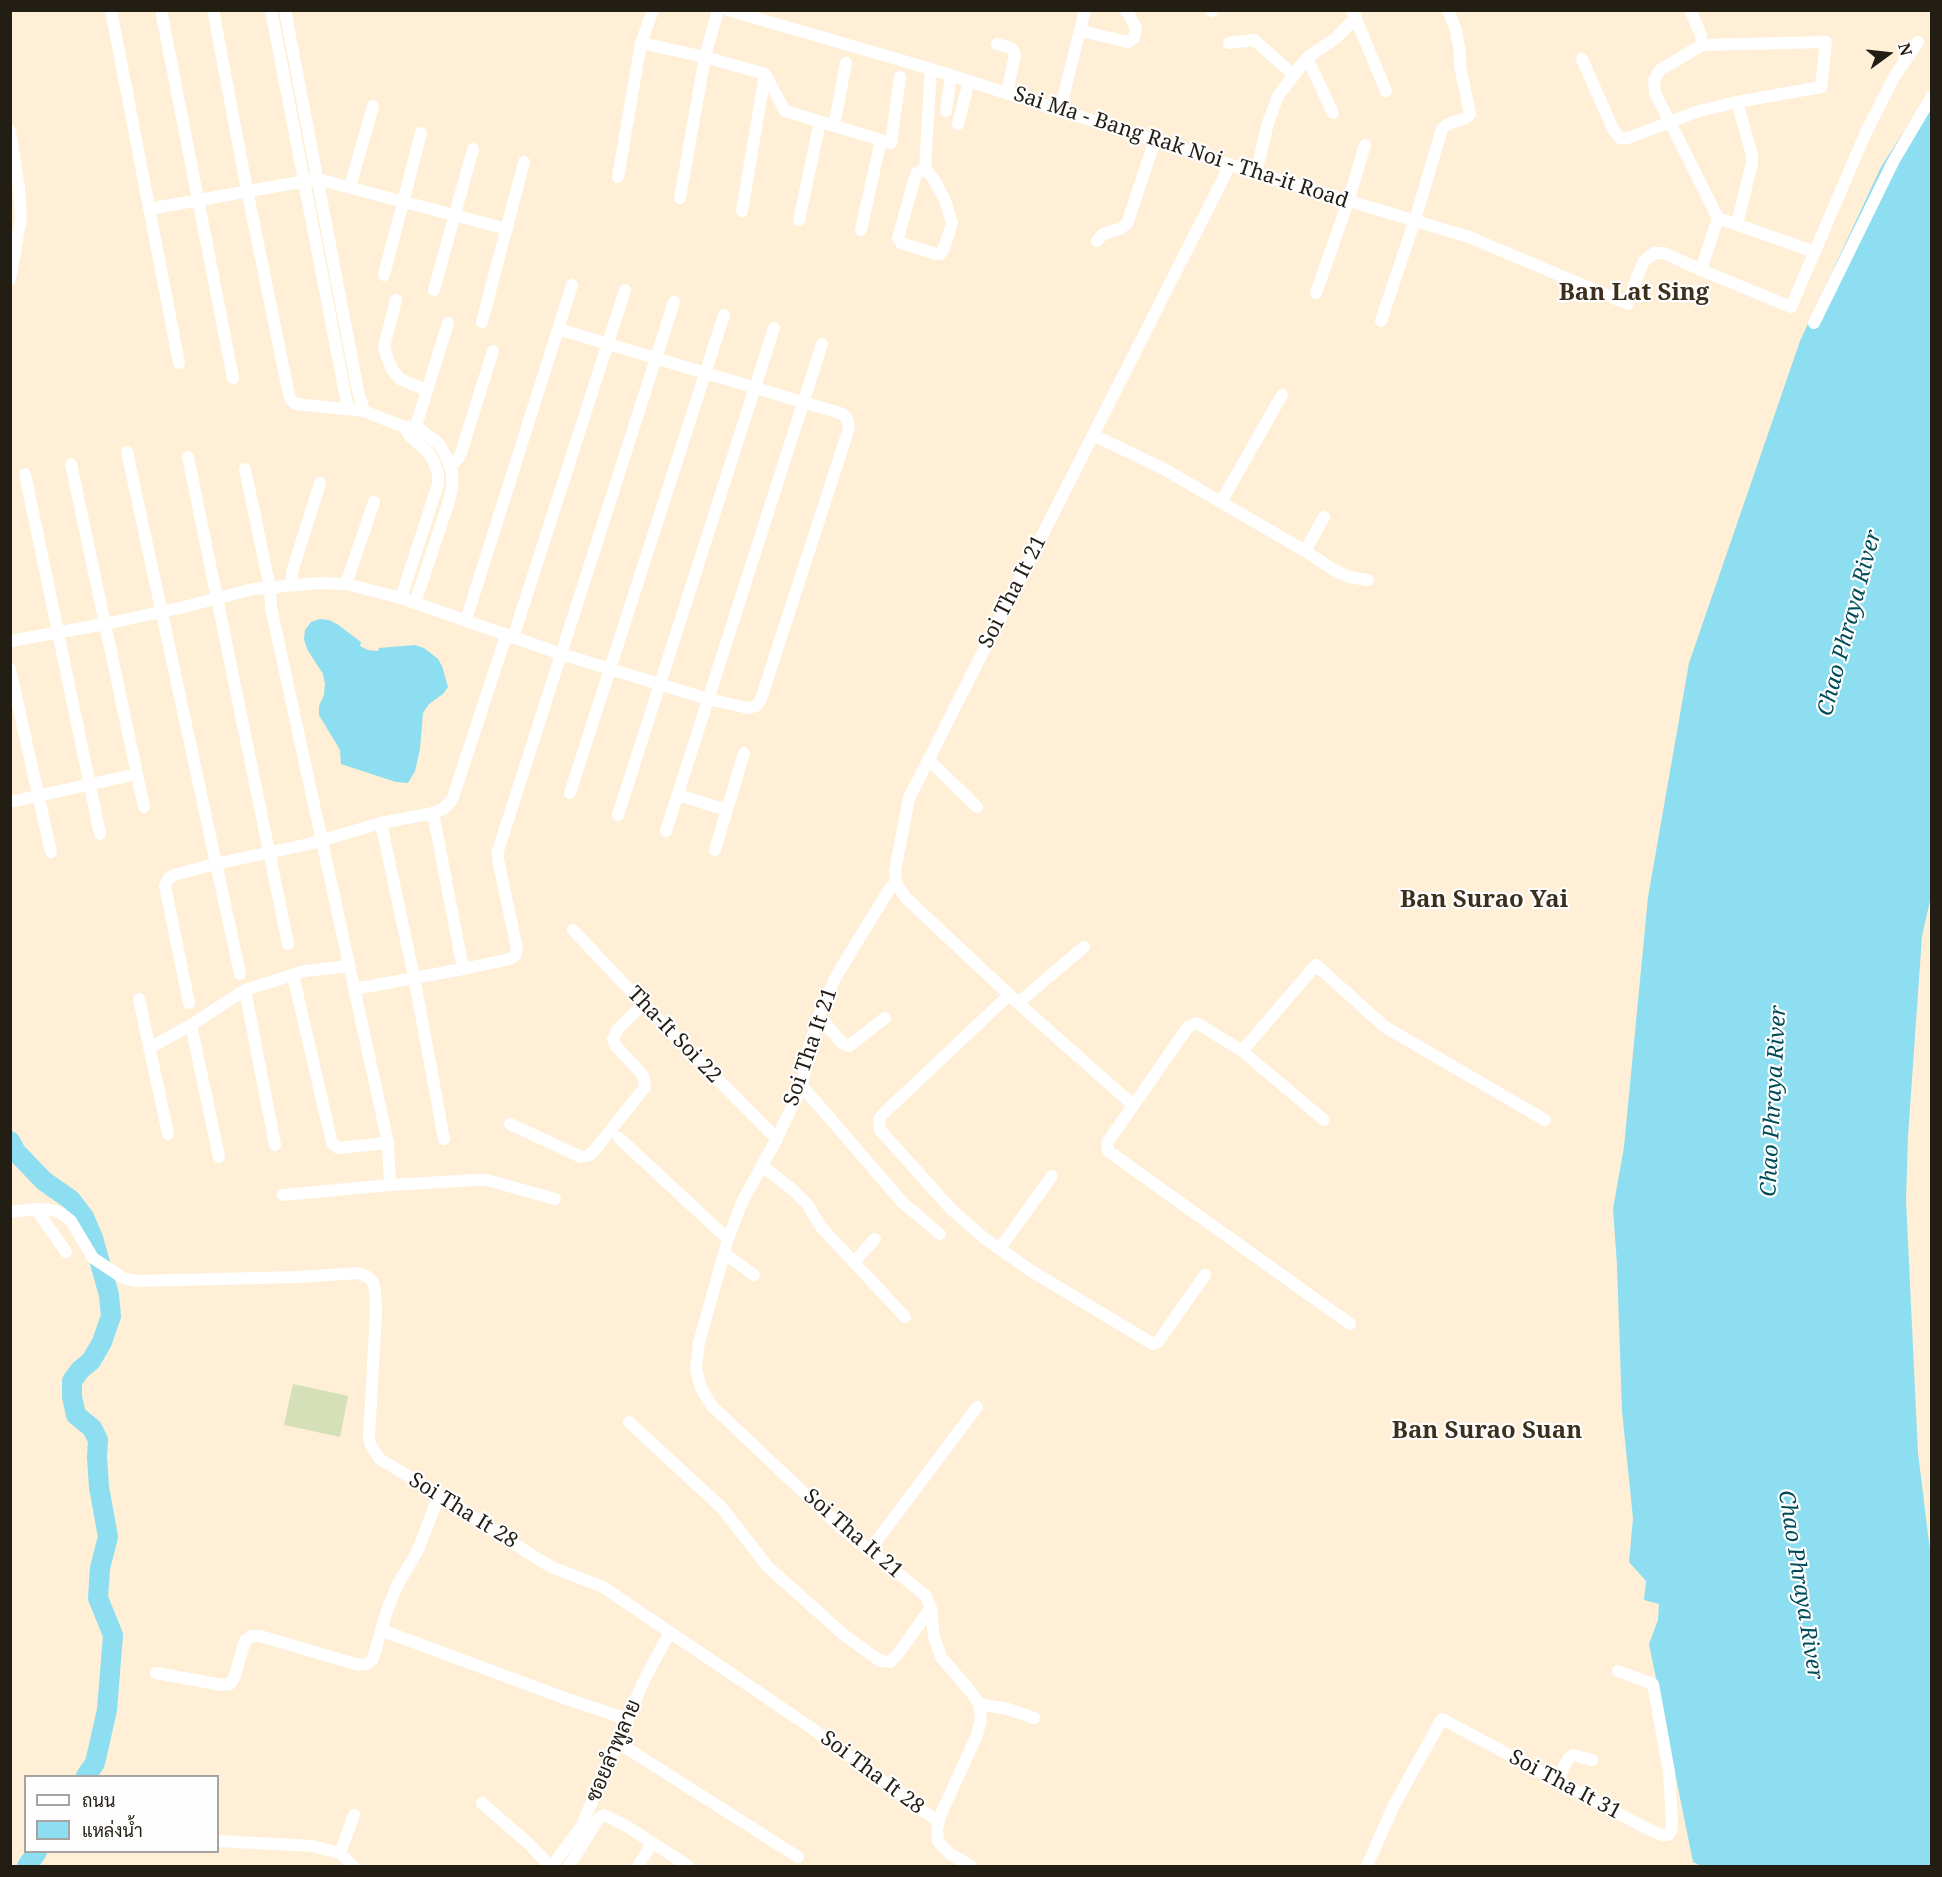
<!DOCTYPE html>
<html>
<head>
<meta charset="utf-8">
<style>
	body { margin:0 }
	#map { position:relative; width:1942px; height:1877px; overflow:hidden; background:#feefd6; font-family:"Noto Serif",Sarabun,serif }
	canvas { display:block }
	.frame { position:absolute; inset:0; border:12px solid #231e14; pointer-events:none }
	.legend { position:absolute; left:24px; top:1775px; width:195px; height:78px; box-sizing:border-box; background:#fefefe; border:2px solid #a6a4a0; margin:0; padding:8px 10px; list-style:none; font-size:18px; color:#231e14 }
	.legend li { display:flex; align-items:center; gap:12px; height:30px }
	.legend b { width:30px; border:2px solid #a6a4a0 }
	.north { position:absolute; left:1858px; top:24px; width:60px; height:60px; -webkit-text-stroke:4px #fefefe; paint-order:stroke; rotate:75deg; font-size:16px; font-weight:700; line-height:24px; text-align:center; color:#231e14 }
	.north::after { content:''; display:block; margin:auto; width:21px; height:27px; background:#231e14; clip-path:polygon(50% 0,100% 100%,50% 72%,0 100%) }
</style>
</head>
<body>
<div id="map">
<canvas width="1942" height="1877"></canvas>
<div class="frame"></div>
<ul class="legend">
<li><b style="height:8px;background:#fff"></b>ถนน</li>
<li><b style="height:16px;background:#8ddef0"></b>แหล่งน้ำ</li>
</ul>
<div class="north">N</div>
</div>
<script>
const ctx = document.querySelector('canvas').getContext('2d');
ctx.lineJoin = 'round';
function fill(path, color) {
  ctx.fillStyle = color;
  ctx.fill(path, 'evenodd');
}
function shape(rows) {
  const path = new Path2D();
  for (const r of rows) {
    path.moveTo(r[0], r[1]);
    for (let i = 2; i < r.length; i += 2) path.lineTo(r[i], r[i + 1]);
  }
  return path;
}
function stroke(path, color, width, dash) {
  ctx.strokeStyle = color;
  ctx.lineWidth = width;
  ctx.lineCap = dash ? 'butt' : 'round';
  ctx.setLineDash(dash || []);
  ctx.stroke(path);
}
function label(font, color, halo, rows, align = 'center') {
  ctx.font = font + ' "Noto Serif",Sarabun,serif';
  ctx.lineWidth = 4.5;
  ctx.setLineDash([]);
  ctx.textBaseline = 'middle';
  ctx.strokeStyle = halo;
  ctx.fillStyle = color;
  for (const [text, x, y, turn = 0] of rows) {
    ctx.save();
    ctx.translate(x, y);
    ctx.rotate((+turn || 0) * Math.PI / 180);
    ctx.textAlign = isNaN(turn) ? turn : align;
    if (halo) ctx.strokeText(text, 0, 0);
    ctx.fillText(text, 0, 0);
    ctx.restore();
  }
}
const green = shape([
	[293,1384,348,1396,340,1437,284,1425]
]);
const water = shape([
	[1931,90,1932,892,1922,936,1908,1136,1906,1200,1918,1453,1932,1567,1931,1866,1701,1866,1693,1862,1649,1644,1658,1620,1659,1604,1644,1600,1646,1581,1629,1562,1633,1518,1622,1411,1617,1265,1613,1209,1624,1147,1648,897,1689,663,1800,341,1881,167],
	[320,619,329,620,337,624,361,642,360,646,368,650,378,651,379,648,415,645,424,648,438,659,442,666,448,687,443,694,429,704,423,713,420,749,415,771,408,783,396,782,341,764,340,750,319,715,319,706,324,695,325,684,323,674,307,649,304,639,305,630,311,622]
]);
const river = shape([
	[10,1141,16,1152,44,1181,71,1200,84,1217,93,1238,109,1295,111,1316,102,1342,91,1361,80,1370,72,1381,72,1397,76,1415,92,1428,98,1440,97,1457,99,1487,108,1537,100,1568,98,1598,113,1635,107,1710,95,1763,86,1776],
	[27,1866,37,1852]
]);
const minor = shape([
	[111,10,179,363],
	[161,10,233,378],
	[213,10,247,190,289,395,291,400,296,404,364,411,404,427,416,426,439,444,447,458,452,472,452,487,449,501,415,603],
	[271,10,348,409],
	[285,10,358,391,364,411],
	[728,10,931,69,1256,173,1469,237,1628,304,1636,279,1644,261,1654,253,1664,253,1701,270,1791,307,1867,130,1894,77,1918,42],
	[1212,10,1212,11],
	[1690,10,1701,35,1702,45],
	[1353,12,1386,91],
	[1081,31,1128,42,1134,38,1136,28,1126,10],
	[641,43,705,57,765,74,785,111,891,143,900,77],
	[1229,43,1254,40,1294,75],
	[997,44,1011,48,1015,54,1007,93],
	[1307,58,1333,113],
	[1582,59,1613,129,1620,138,1628,138,1670,122,1699,111,1737,102,1821,87,1826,42,1702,45,1660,70,1654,80,1655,93,1670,122,1718,218,1701,270],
	[1737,102,1752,155,1752,163,1737,224],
	[1060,110,1085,10],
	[946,111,951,75],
	[958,124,969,81],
	[834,126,846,63],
	[10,131,19,189,21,218,10,279],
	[925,168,916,174,898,238,901,243,936,254,940,254,944,249,952,223,945,200,934,180,925,168,931,69],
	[1256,173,1268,123,1278,96,1307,58,1336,38,1356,17],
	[618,177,641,43,653,10],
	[350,187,373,106],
	[680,198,705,57,718,10],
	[149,209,317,179,507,229],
	[742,211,765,74],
	[1718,218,1815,252],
	[799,220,820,122],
	[861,230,881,140],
	[1097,241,1103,234,1119,229,1127,224,1155,140],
	[384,275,421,133],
	[434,290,473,149],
	[1316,293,1348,202,1365,145],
	[396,300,384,347,387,357,392,369,400,379,426,390],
	[1381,321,1415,220,1442,129,1448,124,1466,118,1470,114,1460,66,1460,53,1456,30,1448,10],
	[482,322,524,162],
	[1814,323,1893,162,1932,96],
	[412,433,416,426,448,323],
	[1093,435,1164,469,1305,551,1334,570,1349,577,1368,580],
	[127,452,240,974],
	[188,457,288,944],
	[71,464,144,807],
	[450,467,460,456,493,351],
	[245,469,270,588,271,608,388,1143,390,1185],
	[25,474,100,834],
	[1221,502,1282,395],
	[1305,551,1324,517],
	[346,584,374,502],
	[292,585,292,572,320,483],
	[401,598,438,484,438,473,434,462,428,452,410,436,404,427],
	[466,620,572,285],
	[513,638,625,290],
	[10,641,105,624,184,607,253,589,320,583,346,584,401,598,561,654,708,699,748,708,756,706,761,699,849,428,847,419,843,414,558,329],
	[10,669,51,852],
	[928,759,977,807],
	[570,793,724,315],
	[678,795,727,810],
	[10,802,137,774],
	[433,813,463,969],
	[618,815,774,328],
	[381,823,414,977,444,1139],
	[666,831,822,344],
	[715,850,744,753],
	[896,883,906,898,1018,1003,1132,1104],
	[573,930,643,1004,777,1139],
	[293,975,332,1143,338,1148,388,1143],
	[355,989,463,969,510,959,515,955,517,949,498,859,498,851,674,302],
	[245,990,275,1145],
	[1009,995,882,1115,879,1119,880,1130,951,1209,984,1238,1033,1272,1153,1344,1158,1342,1205,1275],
	[139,999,168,1134],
	[189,1003,165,886,168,879,174,875,215,864,309,844,381,823,433,813,443,809,452,800,506,636],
	[1018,1003,1084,947],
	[819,1016,842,1043,849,1046,885,1018],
	[191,1025,219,1157],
	[149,1048,191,1025,245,990,305,971,349,966],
	[1242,1051,1316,965,1385,1027,1545,1120],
	[802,1086,903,1203,940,1234],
	[1324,1120,1242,1051,1197,1023,1188,1027,1107,1143,1108,1151,1350,1324],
	[510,1124,581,1157,589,1155,594,1151,645,1087,644,1078,641,1073,615,1045,613,1039,617,1030,643,1004],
	[619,1138,728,1239],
	[762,1166,793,1190,807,1204,821,1227,905,1317],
	[283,1195,390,1185,477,1180,487,1180,555,1199],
	[36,1209,66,1252],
	[10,1212,36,1209,52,1210,61,1213,71,1221,93,1258,123,1278,136,1281,298,1277,359,1273,368,1277,373,1282,375,1292,376,1311,369,1438,371,1446,380,1459,439,1495,541,1561,554,1568,603,1587,810,1727,926,1813,939,1821],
	[1000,1248,1052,1176],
	[724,1253,754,1275],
	[854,1262,875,1239],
	[629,1422,722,1508,768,1567,843,1634,876,1658,881,1661,890,1662,897,1655,931,1608],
	[869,1551,977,1407],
	[381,1630,567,1699,627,1719],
	[156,1673,222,1685,230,1684,234,1678,245,1641,252,1636,260,1636,359,1665,367,1664,373,1659,388,1607,398,1584,418,1550,439,1495],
	[979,1704,1008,1709,1034,1718],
	[617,1742,798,1857],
	[1557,1781,1568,1759,1573,1755,1592,1760],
	[482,1803,529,1844,550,1866],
	[218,1841,312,1846,340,1853,353,1866],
	[340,1853,354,1815],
	[552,1866,581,1827,644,1680,670,1632],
	[569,1866,598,1819,604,1815,628,1827,688,1866],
	[638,1866,652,1843],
	[971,1866,950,1854,942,1846,938,1841,937,1829,940,1816,977,1735,981,1720,979,1704,971,1692,941,1657,934,1637,931,1608,925,1595,839,1526,711,1405,700,1386,696,1367,699,1343,728,1239,742,1202,774,1144,802,1086,809,1047,819,1016,835,978,890,888,896,883,895,871,909,798,1230,165],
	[1367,1866,1394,1805,1442,1719,1644,1827,1662,1835,1668,1835,1671,1831,1672,1824,1669,1772,1653,1684,1618,1671]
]);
const streetNames = [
	["Sai Ma - Bang Rak Noi - Tha-it Road",1181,148,18],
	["Soi Tha It 21",1013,592,-63],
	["Tha-It Soi 22",674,1035,46],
	["Soi Tha It 21",811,1047,-71],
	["Soi Tha It 28",463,1511,32],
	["Soi Tha It 21",853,1534,41],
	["ซอยลำพูลาย",614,1751,-67],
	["Soi Tha It 28",872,1773,37],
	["Soi Tha It 31",1565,1785,28]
];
const waterNames = [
	["Chao Phraya River",1850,623,-75],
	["Chao Phraya River",1774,1101,-87],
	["Chao Phraya River",1800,1585,81]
];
const quarterNames = [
	["Ban Lat Sing",1634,293],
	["Ban Surao Yai",1484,900],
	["Ban Surao Suan",1487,1431]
];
fill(green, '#d6e0b8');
fill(water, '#8ddef0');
stroke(river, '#8ddef0', 20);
stroke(minor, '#fff', 12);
label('21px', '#231e14', '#fefefe', streetNames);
label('italic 22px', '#004d5a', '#fefefe', waterNames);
label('bold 24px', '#3c301c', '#fefefe', quarterNames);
</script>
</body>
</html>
